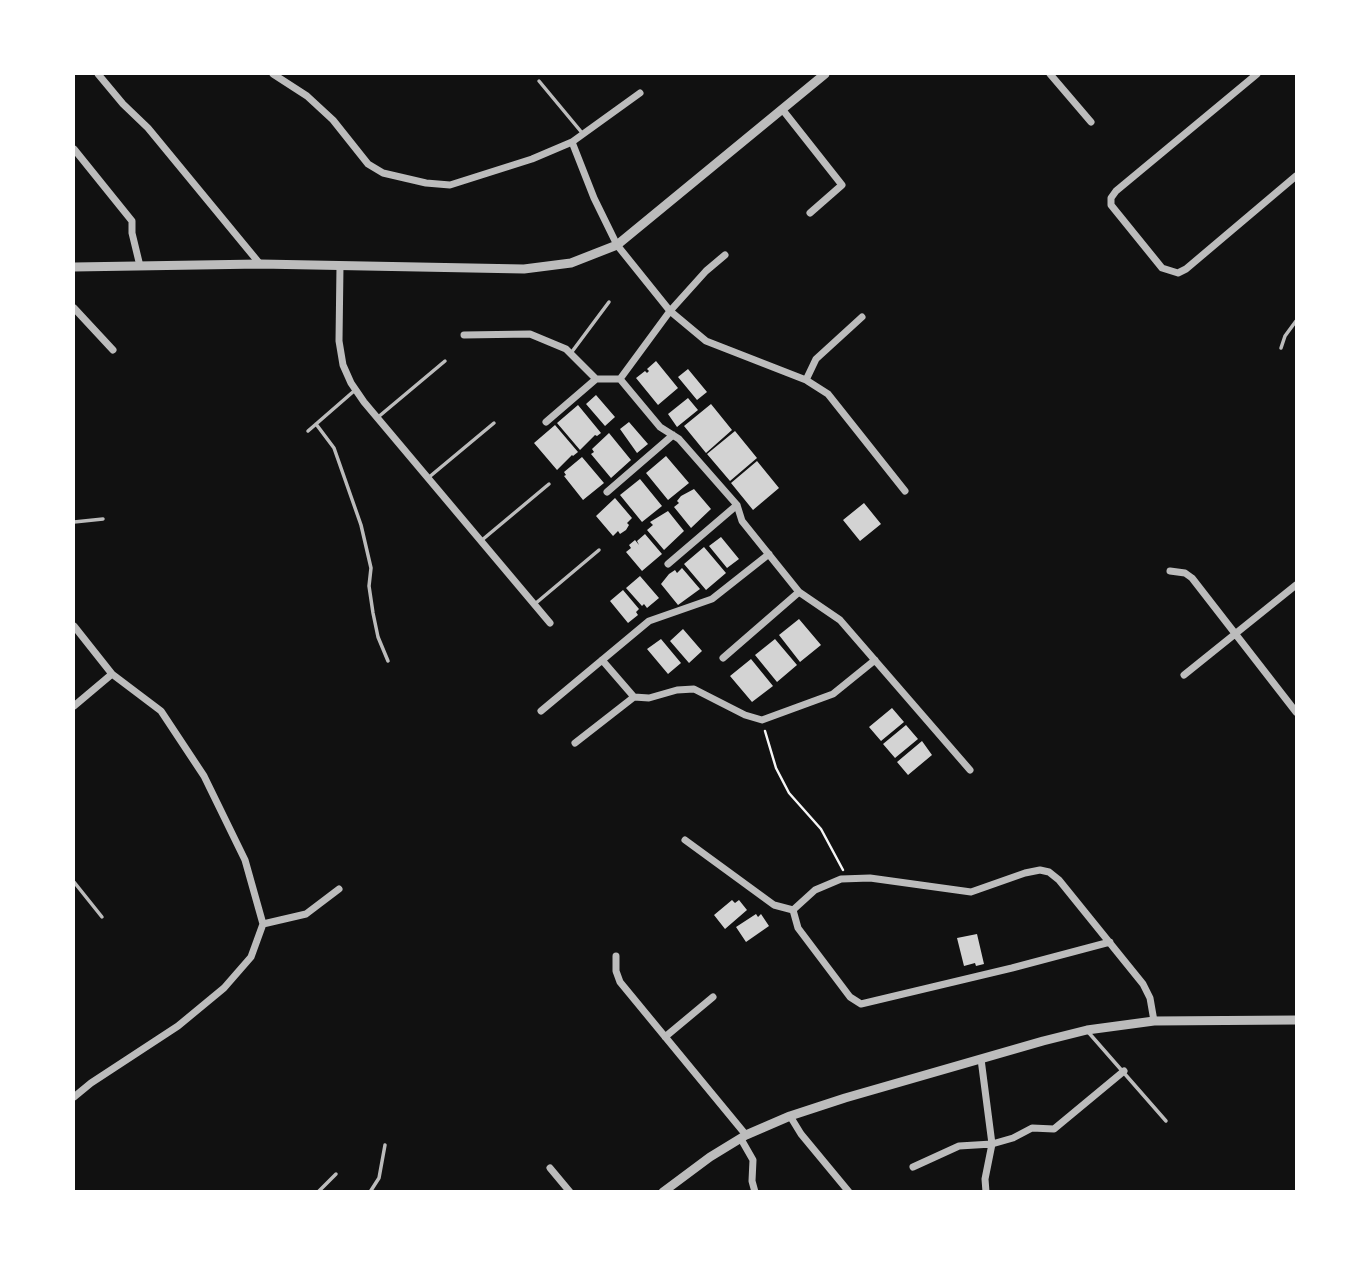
<!DOCTYPE html>
<html>
<head>
<meta charset="utf-8">
<style>
	body { margin:0 }
	#map { position:relative; width:1370px; height:1265px; overflow:hidden; background:#111; font-family:"Alegreya Sans",sans-serif }
	canvas { display:block }
	.frame { position:absolute; inset:0; border:75px solid #fff; pointer-events:none }
</style>
</head>
<body>
<div id="map">
<canvas width="1370" height="1265"></canvas>
<div class="frame"></div>
</div>
<script>
const ctx = document.querySelector('canvas').getContext('2d');
ctx.lineJoin = 'round';
function fill(path, color) {
  ctx.fillStyle = color;
  ctx.fill(path, 'evenodd');
}
function shape(rows) {
  const path = new Path2D();
  for (const r of rows) {
    path.moveTo(r[0], r[1]);
    for (let i = 2; i < r.length; i += 2) path.lineTo(r[i], r[i + 1]);
  }
  return path;
}
function stroke(path, color, width, dash) {
  ctx.strokeStyle = color;
  ctx.lineWidth = width;
  ctx.lineCap = dash ? 'butt' : 'round';
  ctx.setLineDash(dash || []);
  ctx.stroke(path);
}
const building = shape([
	[656,361,678,388,658,405,636,378,645,371,647,373,649,371,647,369],
	[688,369,707,392,697,400,678,377],
	[596,395,615,417,605,426,586,404],
	[688,398,698,410,677,427,668,414],
	[711,404,732,430,706,453,684,426],
	[578,405,601,433,597,436,595,435,580,450,557,423],
	[629,422,648,444,637,453,620,429],
	[555,425,578,452,573,456,572,455,557,470,534,443],
	[735,431,757,458,730,481,707,454],
	[609,433,631,460,611,478,591,454,594,452,592,449],
	[666,456,689,483,668,500,646,473],
	[582,457,604,483,583,500,564,476,566,475,564,472],
	[757,461,779,488,753,510,731,483],
	[640,479,662,506,642,522,620,495],
	[694,489,711,509,691,528,674,507,679,503,677,501,681,496],
	[615,498,632,518,627,523,629,525,626,530,620,534,618,531,613,536,596,516],
	[864,503,881,524,860,541,843,520],
	[668,511,684,531,664,550,647,530,653,525,650,522],
	[645,534,662,554,642,571,626,552,631,548,629,545,635,540,639,545,637,541],
	[721,537,739,559,727,568,709,546],
	[704,547,726,573,706,590,684,564],
	[682,568,700,589,678,605,661,584,669,574,675,570,677,573],
	[640,576,659,598,647,608,644,604,642,606,626,588],
	[623,590,639,609,636,612,638,615,628,623,610,601],
	[799,619,821,645,800,662,779,635],
	[683,629,702,651,689,663,670,641],
	[661,639,681,663,668,674,647,649],
	[775,639,797,665,777,682,755,655],
	[751,659,773,686,752,702,730,676],
	[892,708,904,722,881,741,869,727],
	[906,725,918,739,895,758,883,744],
	[922,741,932,755,908,775,897,762],
	[732,900,735,903,739,900,747,910,725,929,714,915],
	[756,914,758,917,761,914,769,926,746,942,736,927],
	[977,934,984,964,976,966,975,963,964,966,957,938]
]);
const path = shape([
	[765,731,776,768,789,793,821,829,843,870]
]);
const service = shape([
	[539,81,583,134],
	[1281,348,1285,336,1296,321],
	[571,353,609,302],
	[377,418,445,361],
	[316,424,334,448,361,525,371,568,369,586,373,613,378,637,388,661],
	[308,431,354,391],
	[428,478,494,423],
	[74,522,103,519],
	[482,540,549,484],
	[536,603,599,550],
	[74,882,102,917],
	[1089,1033,1166,1121],
	[318,1192,336,1174],
	[370,1192,379,1178,385,1145]
]);
const minor = shape([
	[98,74,123,104,148,128,260,264],
	[273,74,307,96,333,120,368,164,383,173,426,183,450,185,532,159,572,142,594,198,617,245,670,311,706,341,806,380,828,394,905,491],
	[1050,74,1091,122],
	[1257,74,1116,191,1111,198,1111,205,1162,268,1178,273,1186,269,1296,176],
	[782,109,842,185,810,213],
	[572,142,640,93],
	[74,149,132,221,132,233,140,266],
	[340,266,339,341,343,365,351,383,364,402,550,623],
	[74,308,113,350],
	[464,335,530,334,566,349,596,379,620,379,660,427,679,439,737,505,742,521,799,592,840,620,970,770],
	[620,379,670,311,706,271,725,255],
	[806,380,816,359,862,317],
	[546,422,596,379],
	[607,492,673,435],
	[668,564,737,505],
	[1170,571,1185,573,1192,578,1296,712],
	[74,626,112,674,161,711,204,776,245,860,263,924],
	[723,658,799,592],
	[602,660,634,697],
	[1184,675,1296,585],
	[74,706,112,674],
	[541,711,649,621,712,599,769,554],
	[575,743,634,697,649,698,677,690,694,689,745,715,762,720,833,694,875,660],
	[685,840,774,905,793,910,798,928,850,997,861,1004,1012,968,1110,942],
	[793,910,815,890,841,879,870,878,971,892,1025,873,1040,870,1049,872,1059,880,1143,984,1150,998,1154,1021],
	[263,924,306,914,339,889],
	[616,956,616,971,620,982,746,1135],
	[665,1037,713,997],
	[981,1059,992,1144,985,1179,986,1192],
	[74,1097,91,1083,178,1026,224,988,251,957,263,924],
	[790,1116,801,1134,849,1192],
	[741,1139,753,1160,752,1181,755,1192],
	[913,1167,959,1146,992,1144,1013,1138,1032,1128,1054,1129,1124,1071],
	[550,1168,570,1192]
]);
const tertiary = shape([
	[74,267,260,264,524,269,571,263,617,245,825,74],
	[663,1192,710,1157,746,1135,790,1116,845,1098,1043,1041,1087,1030,1154,1021,1296,1020]
]);
fill(building, '#d3d3d3');
stroke(path, '#f5f5f5', 2.5);
stroke(service, '#bcbcbc', 3.5);
stroke(minor, '#bcbcbc', 7);
stroke(tertiary, '#bcbcbc', 9);
</script>
</body>
</html>
